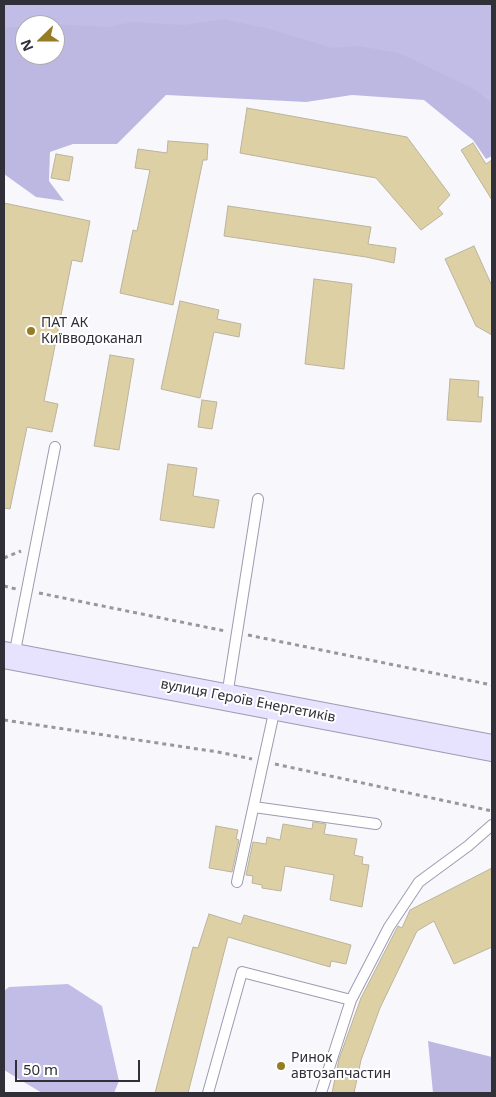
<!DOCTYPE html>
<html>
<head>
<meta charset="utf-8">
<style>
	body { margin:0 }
	#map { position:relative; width:496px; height:1097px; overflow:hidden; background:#f8f8fc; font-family:"Noto Sans",sans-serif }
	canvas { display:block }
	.frame { position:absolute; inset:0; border:5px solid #313039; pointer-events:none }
	.north { position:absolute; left:15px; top:15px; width:50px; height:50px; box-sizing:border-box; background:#fff; border:1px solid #adacb0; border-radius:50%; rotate:248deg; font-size:14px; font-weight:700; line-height:20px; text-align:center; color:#313039 }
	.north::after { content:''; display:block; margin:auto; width:18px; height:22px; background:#967d25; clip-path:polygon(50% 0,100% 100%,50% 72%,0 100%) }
	.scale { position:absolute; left:15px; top:1060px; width:125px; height:22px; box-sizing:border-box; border:2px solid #313039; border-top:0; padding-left:6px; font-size:15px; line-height:18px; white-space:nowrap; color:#313039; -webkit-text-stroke:4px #fff; paint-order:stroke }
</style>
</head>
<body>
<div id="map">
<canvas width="496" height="1097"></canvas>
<div class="frame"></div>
<div class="north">N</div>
<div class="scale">50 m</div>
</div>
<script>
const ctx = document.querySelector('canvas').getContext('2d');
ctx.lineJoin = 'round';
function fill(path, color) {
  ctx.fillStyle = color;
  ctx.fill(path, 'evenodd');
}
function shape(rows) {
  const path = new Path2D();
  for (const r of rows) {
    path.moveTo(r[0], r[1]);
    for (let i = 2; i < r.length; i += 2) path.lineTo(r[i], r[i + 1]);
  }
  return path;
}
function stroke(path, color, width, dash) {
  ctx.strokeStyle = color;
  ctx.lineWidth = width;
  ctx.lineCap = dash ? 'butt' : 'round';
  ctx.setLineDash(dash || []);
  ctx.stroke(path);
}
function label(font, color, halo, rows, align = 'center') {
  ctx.font = font + ' "Noto Sans",sans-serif';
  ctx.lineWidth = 4;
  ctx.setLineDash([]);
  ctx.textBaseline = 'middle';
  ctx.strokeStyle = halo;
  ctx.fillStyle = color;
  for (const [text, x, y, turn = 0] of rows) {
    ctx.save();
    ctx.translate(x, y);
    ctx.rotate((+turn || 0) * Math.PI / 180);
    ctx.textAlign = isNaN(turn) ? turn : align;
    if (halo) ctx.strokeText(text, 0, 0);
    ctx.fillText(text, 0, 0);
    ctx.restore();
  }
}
const forest = shape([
	[4,4,492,4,492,156,486,159,473,140,424,100,352,95,306,102,166,95,117,144,73,144,50,152,49,181,64,201,36,197,4,174],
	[25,25,55,25,55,55,25,55],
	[428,1041,492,1057,492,1093,433,1093]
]);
const water = shape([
	[4,4,492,4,492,103,474,89,399,53,358,46,332,48,270,29,223,19,184,25,132,22,108,27,51,24,4,28],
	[68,984,102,1006,119,1081,114,1093,42,1093,4,1070,4,991,9,987]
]);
const building = shape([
	[247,108,407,137,450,195,438,208,443,214,421,230,376,178,240,153,247,108],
	[168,141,208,144,207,160,203,160,173,305,120,293,133,230,137,231,150,170,135,168,138,149,167,153,168,141],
	[473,143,486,164,492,160,492,200,461,150,473,143],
	[56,154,73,157,69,181,51,178,56,154],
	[4,203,90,221,82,262,72,260,44,401,58,404,52,432,27,427,10,509,4,508,4,203],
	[228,206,371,227,368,244,396,248,394,263,366,257,224,236,228,206],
	[474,246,492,286,492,335,476,326,445,259,474,246],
	[314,279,352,284,344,369,305,364,314,279],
	[180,301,219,310,217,319,241,324,239,337,214,332,200,398,161,389,180,301],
	[110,355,134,359,119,450,94,446,110,355],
	[450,379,479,381,478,397,483,397,481,422,447,420,450,379],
	[202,400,217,402,212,429,198,427,202,400],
	[168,464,197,468,193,496,219,500,214,528,160,520,168,464],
	[313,822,326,824,324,834,357,839,354,855,363,857,362,864,369,865,362,907,330,900,334,875,285,866,281,891,262,888,262,885,252,883,253,876,246,875,253,842,266,844,267,837,280,840,283,824,312,829,313,822],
	[216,826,238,830,236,839,239,840,232,872,209,868,216,826],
	[492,868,492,947,454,964,434,921,417,931,380,1008,361,1060,354,1093,332,1093,339,1059,361,998,398,926,402,928,410,910,492,868],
	[209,914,241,924,244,915,351,945,346,964,331,961,330,967,228,937,188,1093,155,1093,193,947,198,948,209,914]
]);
const path = shape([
	[4,558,21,551],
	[4,586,16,589],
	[39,593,225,631],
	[248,635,492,685],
	[4,720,218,752,252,759],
	[275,764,492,811]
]);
const lane = shape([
	[14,656,55,447],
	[227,696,258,499],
	[254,807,376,824],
	[237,882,275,708],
	[208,1093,242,972,351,1000],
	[321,1093,351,1000,389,927,419,882,468,846,492,825]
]);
const secondary = shape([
	[4,655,492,748]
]);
const markers = [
	[31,331,5,"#967d25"],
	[281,1066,5,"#967d25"]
];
const poiNames = [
	["ПАТ АК",41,323],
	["Київводоканал",41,339],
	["Ринок",291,1058],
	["автозапчастин",291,1074]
];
const streetNames = [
	["вулиця Героїв Енергетиків",248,701,11]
];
fill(forest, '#bdb8e2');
fill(water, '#c2bde7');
fill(building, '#ddd0a4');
stroke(building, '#bbb39d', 1);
stroke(lane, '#9d9bb1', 12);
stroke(secondary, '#9d9bb1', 28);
stroke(path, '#97979d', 3, [4, 4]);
stroke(lane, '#fff', 10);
stroke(secondary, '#e7e2fe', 26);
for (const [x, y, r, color] of markers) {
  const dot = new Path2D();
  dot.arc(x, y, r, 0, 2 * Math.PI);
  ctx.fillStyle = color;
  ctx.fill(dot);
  stroke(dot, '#fff', 2);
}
label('14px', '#313039', '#fff', poiNames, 'left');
label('14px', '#313039', '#fff', streetNames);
</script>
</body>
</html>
